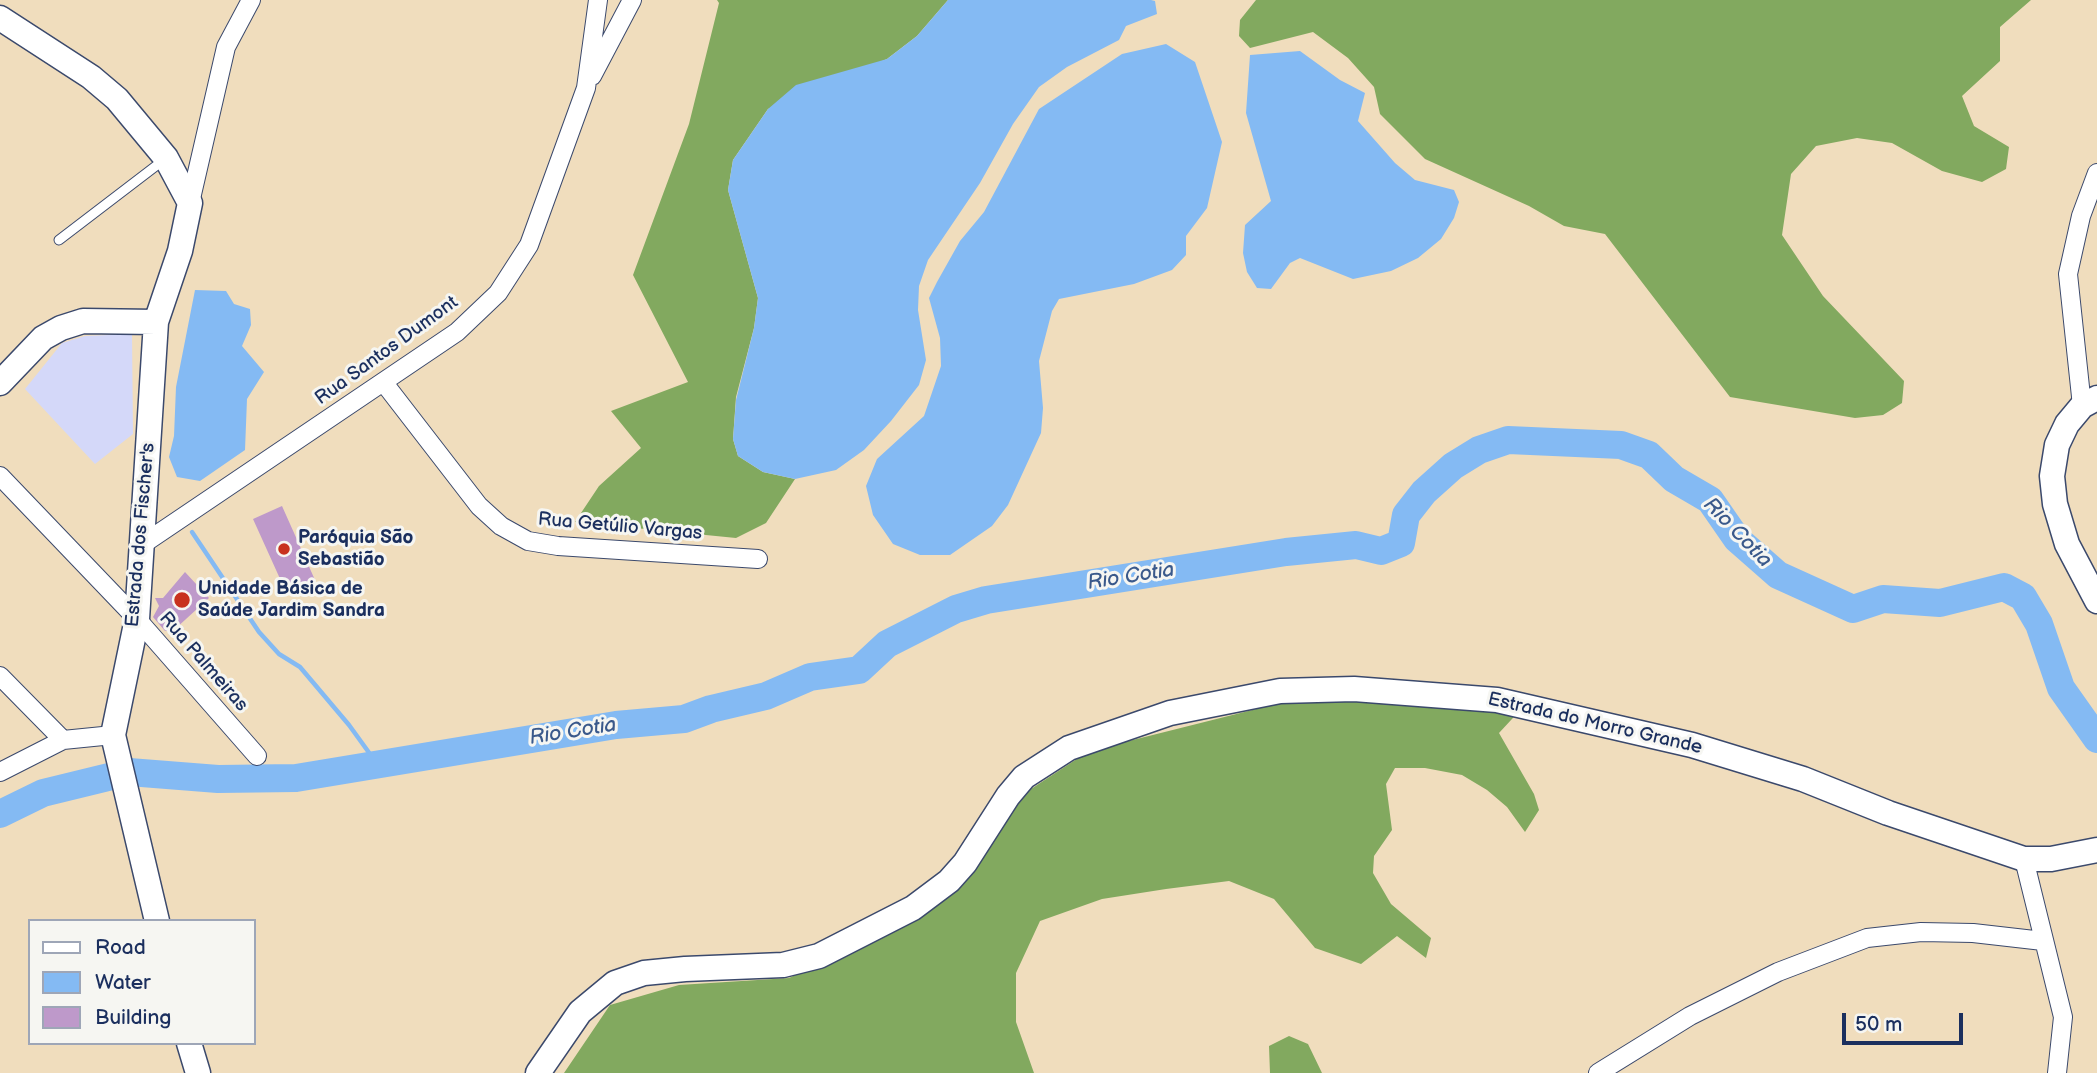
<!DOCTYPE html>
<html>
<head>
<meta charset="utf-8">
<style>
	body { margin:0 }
	#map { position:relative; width:2097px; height:1073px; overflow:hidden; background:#f0ddbd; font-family:"Balsamiq Sans",sans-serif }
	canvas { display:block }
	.legend { position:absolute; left:28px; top:919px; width:228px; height:126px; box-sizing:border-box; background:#f6f6f2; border:2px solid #9ea6b7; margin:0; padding:9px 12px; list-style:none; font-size:21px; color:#1b2f5e }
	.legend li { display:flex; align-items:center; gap:14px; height:35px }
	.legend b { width:35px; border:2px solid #9ea6b7 }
	.scale { position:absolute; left:1842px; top:1013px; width:121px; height:32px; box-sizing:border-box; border:4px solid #1b2f5e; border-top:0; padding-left:9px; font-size:21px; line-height:24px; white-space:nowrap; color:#1b2f5e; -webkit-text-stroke:5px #f6f6f2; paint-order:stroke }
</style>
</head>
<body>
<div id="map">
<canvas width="2097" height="1073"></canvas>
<ul class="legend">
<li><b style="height:9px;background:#fff"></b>Road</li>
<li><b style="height:19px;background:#84baf3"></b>Water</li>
<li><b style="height:19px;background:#be99ca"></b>Building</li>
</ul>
<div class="scale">50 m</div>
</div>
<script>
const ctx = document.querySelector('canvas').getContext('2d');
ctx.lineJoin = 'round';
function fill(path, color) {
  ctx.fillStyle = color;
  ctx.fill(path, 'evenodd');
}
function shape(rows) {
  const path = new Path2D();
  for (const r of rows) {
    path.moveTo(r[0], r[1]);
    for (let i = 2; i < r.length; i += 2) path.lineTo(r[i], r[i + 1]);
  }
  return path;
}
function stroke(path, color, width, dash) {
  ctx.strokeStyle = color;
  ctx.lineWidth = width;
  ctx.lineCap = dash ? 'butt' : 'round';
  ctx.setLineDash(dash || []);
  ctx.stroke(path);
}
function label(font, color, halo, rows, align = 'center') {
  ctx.font = font + ' "Balsamiq Sans",sans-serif';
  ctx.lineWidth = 6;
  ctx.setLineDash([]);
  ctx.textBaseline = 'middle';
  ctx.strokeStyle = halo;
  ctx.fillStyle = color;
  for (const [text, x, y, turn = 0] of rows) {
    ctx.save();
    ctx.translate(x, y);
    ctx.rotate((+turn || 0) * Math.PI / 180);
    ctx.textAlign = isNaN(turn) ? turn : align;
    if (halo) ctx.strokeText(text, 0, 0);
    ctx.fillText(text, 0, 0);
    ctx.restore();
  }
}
const built = shape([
	[132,334,133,434,95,464,25,389,62,343,85,336]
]);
const forest = shape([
	[717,0,948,0,917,36,887,59,768,109,733,160,728,190,758,298,754,328,736,397,733,439,738,456,763,472,795,479,766,523,736,538,575,522,599,486,641,448,611,411,688,382,633,275,689,124,719,3],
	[1256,0,2031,0,2000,27,2000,61,1962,96,1974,126,2009,147,2006,169,1982,182,1942,171,1892,143,1857,138,1816,146,1791,174,1782,235,1823,296,1904,381,1902,403,1883,415,1855,418,1730,397,1605,234,1564,226,1529,206,1425,159,1380,114,1374,87,1348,58,1313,32,1250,48,1239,36,1240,20],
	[1328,691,1524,706,1499,733,1534,794,1539,810,1525,832,1507,807,1487,790,1462,775,1425,768,1395,768,1386,784,1392,830,1374,856,1373,873,1391,904,1431,938,1426,958,1397,936,1361,964,1315,948,1274,899,1229,881,1166,889,1102,899,1040,921,1016,973,1016,1022,1034,1073,564,1073,610,1005,679,985,789,978,925,913,1031,789,1089,751],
	[1289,1036,1308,1044,1322,1073,1270,1073,1269,1046]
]);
const water = shape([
	[948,0,1151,0,1155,1,1157,14,1126,26,1119,40,1067,67,1039,87,1013,124,980,183,928,260,919,286,918,310,926,360,919,385,891,421,864,450,836,470,795,479,763,472,738,456,733,439,736,400,754,328,758,298,728,190,733,160,768,109,796,85,887,59,917,36],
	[1166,44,1195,62,1222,142,1207,208,1186,236,1186,255,1172,270,1134,284,1059,299,1052,311,1039,361,1043,408,1041,433,1008,505,992,526,950,555,920,555,893,544,873,515,866,486,877,459,924,416,941,366,940,338,929,298,937,282,960,241,984,212,1039,109,1122,54],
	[1300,51,1340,80,1365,93,1358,121,1395,163,1415,180,1454,190,1459,202,1454,218,1441,239,1418,258,1391,271,1353,279,1300,258,1290,263,1271,289,1257,288,1247,272,1243,253,1245,225,1271,201,1246,113,1250,55],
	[195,290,226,291,234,304,250,309,251,325,242,346,264,372,247,399,245,450,200,481,177,477,169,457,174,436,176,387]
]);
const stream = shape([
	[192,532,259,632,279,654,300,667,349,725,370,754,368,765]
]);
const river = shape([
	[0,814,43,793,129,772,218,779,296,778,616,725,684,719,711,709,766,696,810,677,859,670,887,644,956,609,986,600,1286,552,1356,545,1381,551,1401,543,1406,515,1424,492,1453,466,1479,450,1508,440,1621,445,1649,455,1674,479,1710,500,1737,539,1778,575,1853,609,1883,599,1940,603,2004,587,2023,597,2039,624,2061,688,2097,739]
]);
const building = shape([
	[282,506,315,580,286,592,253,519],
	[185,572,209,598,174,630,165,631,153,617,159,606,155,598,163,598]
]);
const lane = shape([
	[59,240,165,159]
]);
const street = shape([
	[592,76,632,0],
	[190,203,226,47,251,0],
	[384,383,479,506,501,526,528,541,558,546,758,559],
	[2082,406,2068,274,2081,216,2097,173],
	[0,476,137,619,257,756],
	[143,544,457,332,498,293,529,245,586,88,598,0],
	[0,676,63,740],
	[0,772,63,740,113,735],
	[2024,859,2063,1017,2057,1073],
	[1598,1073,1690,1016,1778,972,1867,938,1921,932,1973,933,2043,941]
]);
const secondary = shape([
	[0,18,91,77,117,99,166,158,190,203,180,251,156,322],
	[0,383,43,338,61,328,83,321,156,322,137,619,113,735,157,921],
	[2097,398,2082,406,2067,424,2057,445,2052,476,2055,504,2067,544,2097,601],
	[189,1043,198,1073],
	[538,1073,580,1012,615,983,644,973,685,969,783,965,819,956,913,908,949,881,965,863,1008,796,1024,777,1069,748,1170,713,1280,691,1354,689,1497,700,1692,745,1803,779,1888,813,2024,859,2051,859,2097,850]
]);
const markers = [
	[284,549,7,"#c8321e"],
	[182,600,9,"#c8321e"]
];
const streetNames = [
	["Rua Santos Dumont",387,351,-36],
	["Rua Getúlio Vargas",620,527,5],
	["Estrada dos Fischer's",141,535,-85],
	["Rua Palmeiras",203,662,49],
	["Estrada do Morro Grande",1595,724,13]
];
const poiNames = [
	["Paróquia São",298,538],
	["Sebastião",298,560],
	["Unidade Básica de",198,589],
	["Saúde Jardim Sandra",198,611]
];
const waterNames = [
	["Rio Cotia",1737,533,46],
	["Rio Cotia",1131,577,-9],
	["Rio Cotia",573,732,-9]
];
fill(built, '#d4d8f9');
fill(forest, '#82a95f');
fill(water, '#84baf3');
stroke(stream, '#84baf3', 4.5);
stroke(river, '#84baf3', 28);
fill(building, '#be99ca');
stroke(lane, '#3b496c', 11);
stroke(street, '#3b496c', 20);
stroke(secondary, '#3b496c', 27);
stroke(lane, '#fff', 9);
stroke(street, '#fff', 18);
stroke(secondary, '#fff', 24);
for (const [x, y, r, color] of markers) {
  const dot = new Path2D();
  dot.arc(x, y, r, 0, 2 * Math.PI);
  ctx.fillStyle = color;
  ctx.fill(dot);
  stroke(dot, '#f6f6f2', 2.5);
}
label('19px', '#1b2f5e', '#f6f6f2', streetNames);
label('bold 19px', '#1b2f5e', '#f6f6f2', poiNames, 'left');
label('italic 21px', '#3a598b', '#f6f6f2', waterNames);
</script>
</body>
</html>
